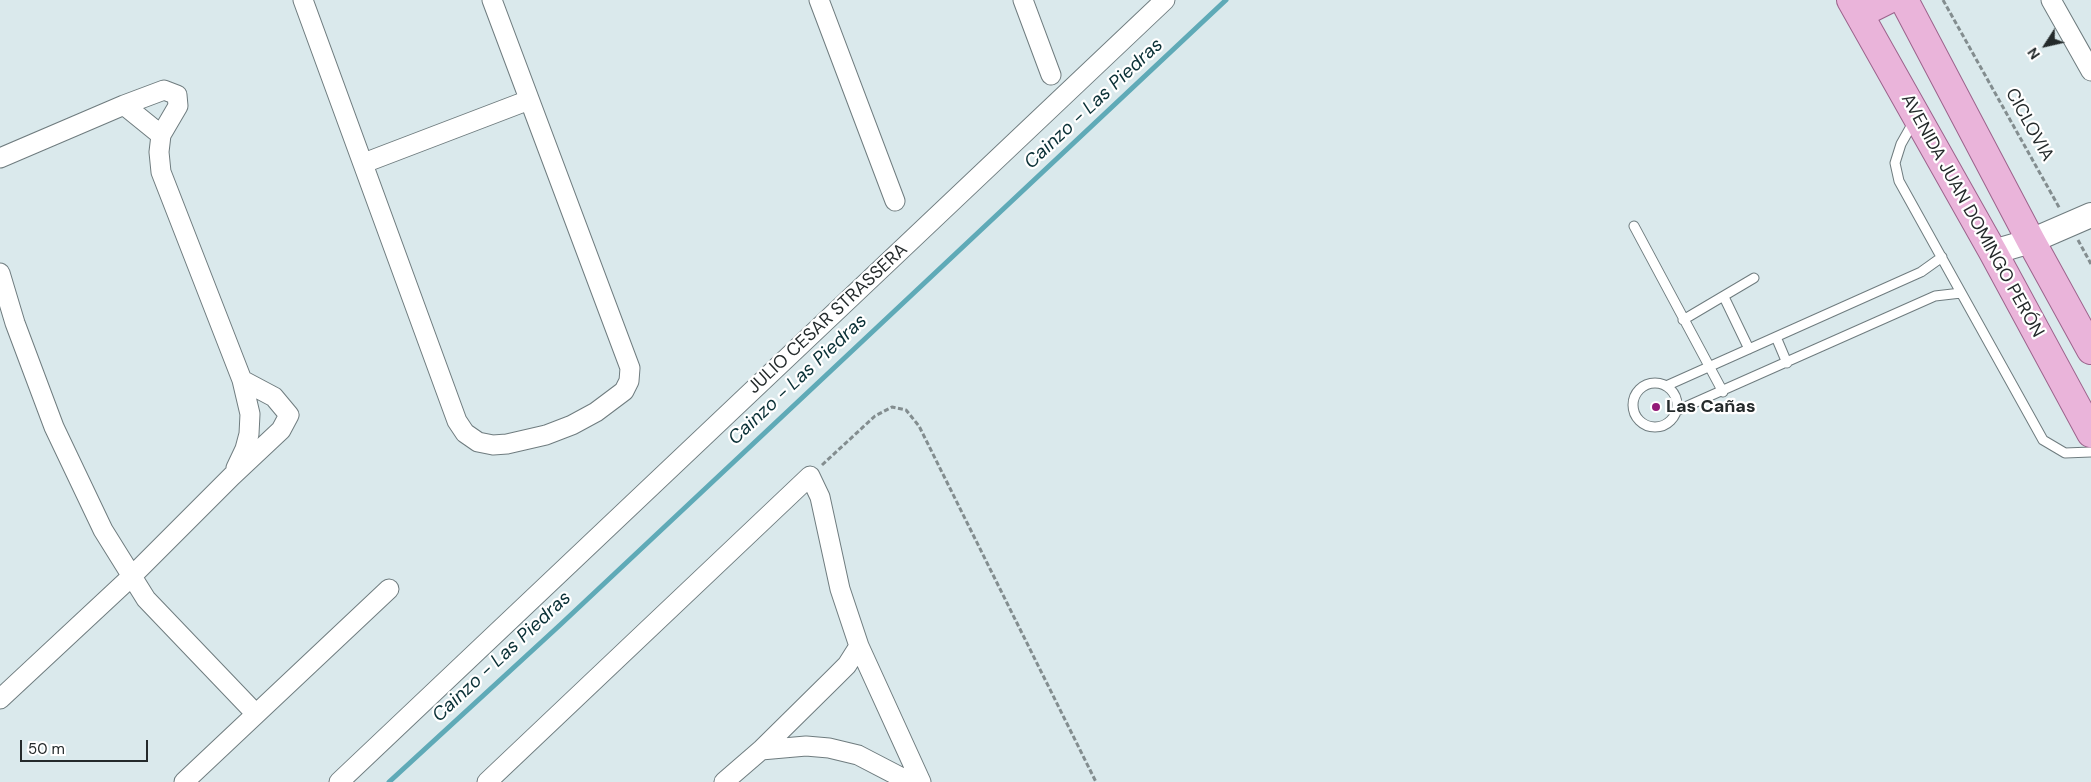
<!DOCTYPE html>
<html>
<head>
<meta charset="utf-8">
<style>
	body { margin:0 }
	#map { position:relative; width:2091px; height:782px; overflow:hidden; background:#dae9ec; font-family:"DM Sans",sans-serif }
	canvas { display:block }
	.north { position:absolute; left:2021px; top:20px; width:50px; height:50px; -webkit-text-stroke:4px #fff; paint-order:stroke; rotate:235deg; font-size:14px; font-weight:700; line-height:20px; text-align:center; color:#242a2b }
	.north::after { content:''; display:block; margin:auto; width:18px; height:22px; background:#242a2b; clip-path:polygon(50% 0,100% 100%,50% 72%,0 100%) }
	.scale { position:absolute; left:20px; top:740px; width:128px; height:22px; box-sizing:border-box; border:2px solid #242a2b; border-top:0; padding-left:6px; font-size:15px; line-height:18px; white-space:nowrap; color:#242a2b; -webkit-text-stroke:4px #fff; paint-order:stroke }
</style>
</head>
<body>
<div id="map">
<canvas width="2091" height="782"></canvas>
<div class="north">N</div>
<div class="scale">50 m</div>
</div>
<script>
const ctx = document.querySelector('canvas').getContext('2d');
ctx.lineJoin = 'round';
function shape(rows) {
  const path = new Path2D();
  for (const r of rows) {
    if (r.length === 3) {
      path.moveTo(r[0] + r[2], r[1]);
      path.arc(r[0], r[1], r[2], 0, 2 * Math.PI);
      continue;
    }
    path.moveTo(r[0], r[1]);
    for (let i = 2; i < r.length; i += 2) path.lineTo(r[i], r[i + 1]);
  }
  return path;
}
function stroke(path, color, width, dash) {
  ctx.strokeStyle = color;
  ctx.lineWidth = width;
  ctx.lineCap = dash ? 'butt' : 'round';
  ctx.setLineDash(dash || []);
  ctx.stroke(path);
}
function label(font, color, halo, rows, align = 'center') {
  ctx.font = font + ' "DM Sans",sans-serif';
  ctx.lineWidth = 4.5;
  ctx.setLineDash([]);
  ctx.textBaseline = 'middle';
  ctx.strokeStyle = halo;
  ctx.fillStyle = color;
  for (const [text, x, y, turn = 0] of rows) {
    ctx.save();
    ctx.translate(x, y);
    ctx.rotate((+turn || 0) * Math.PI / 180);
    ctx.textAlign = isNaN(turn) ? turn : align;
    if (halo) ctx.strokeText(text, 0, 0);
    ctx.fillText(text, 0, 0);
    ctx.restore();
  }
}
const stream = shape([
	[389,782,560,625,1226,0]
]);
const path = shape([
	[1943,0,2060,209],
	[2078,240,2091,264],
	[822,465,875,416,892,407,906,410,919,426,1096,782]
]);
const service = shape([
	[1914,121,1901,144,1895,163,1899,181,2043,440,2065,453,2091,452],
	[1634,226,1723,392],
	[1724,297,1749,349],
	[1683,320,1754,278],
	[1776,337,1787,363],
	[1655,405,22],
	[1666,386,1921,272,1942,257],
	[1676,411,1935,296,1961,293]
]);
const minor = shape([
	[303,0,457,421,465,433,478,442,493,445,507,444,546,435,572,425,596,412,624,391,629,381,630,368,492,0],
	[819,0,895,201],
	[1023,0,1051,75],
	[2051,0,2091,71],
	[124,105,161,135],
	[0,158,124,105,164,90,177,95,178,106,161,135,159,152,161,172,242,380,274,397,289,415,281,430,232,476,131,577,0,699],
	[364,163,529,100],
	[0,273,15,323,54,427,103,530,146,599,256,714],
	[236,468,245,449,249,434,250,414,242,380],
	[761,750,806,746,829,748,858,755,910,782],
	[184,782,389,589],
	[339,782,1165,0],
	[487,782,810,476,820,497,840,589,859,646,921,782],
	[724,782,761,750,835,677,847,665,859,646]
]);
const tertiary = shape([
	[1993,252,2031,241,2091,215]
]);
const primary = shape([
	[1851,0,1993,252,2091,433],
	[1904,0,2031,241,2091,350],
	[1859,14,1887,0]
]);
const markers = [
	[1656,407,5,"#921a77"]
];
const streetNames = [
	["CICLOVIA",2029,125,61],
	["AVENIDA JUAN DOMINGO PERÓN",1972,216,61],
	["JULIO CESAR STRASSERA",828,319,-43]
];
const poiNames = [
	["Las Cañas",1666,407]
];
const waterNames = [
	["Cainzo - Las Piedras",1094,104,-43],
	["Cainzo - Las Piedras",798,380,-43],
	["Cainzo - Las Piedras",502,657,-43]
];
stroke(stream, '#5faab7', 5);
stroke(service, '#6f7c7f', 11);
stroke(minor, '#6f7c7f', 21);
stroke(tertiary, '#6f7c7f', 26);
stroke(primary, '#9c638c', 30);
stroke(path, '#838d8f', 3, [5, 2.5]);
stroke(service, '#fff', 9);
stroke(minor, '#fff', 19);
stroke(tertiary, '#fff', 24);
stroke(primary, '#eab4da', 28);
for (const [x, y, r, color] of markers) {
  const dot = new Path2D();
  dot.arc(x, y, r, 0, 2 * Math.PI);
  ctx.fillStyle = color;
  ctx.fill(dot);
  stroke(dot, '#fff', 2);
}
label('18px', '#242a2b', '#fff', streetNames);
label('bold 18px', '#242a2b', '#fff', poiNames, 'left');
label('italic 19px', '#0a3036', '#fff', waterNames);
</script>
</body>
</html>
